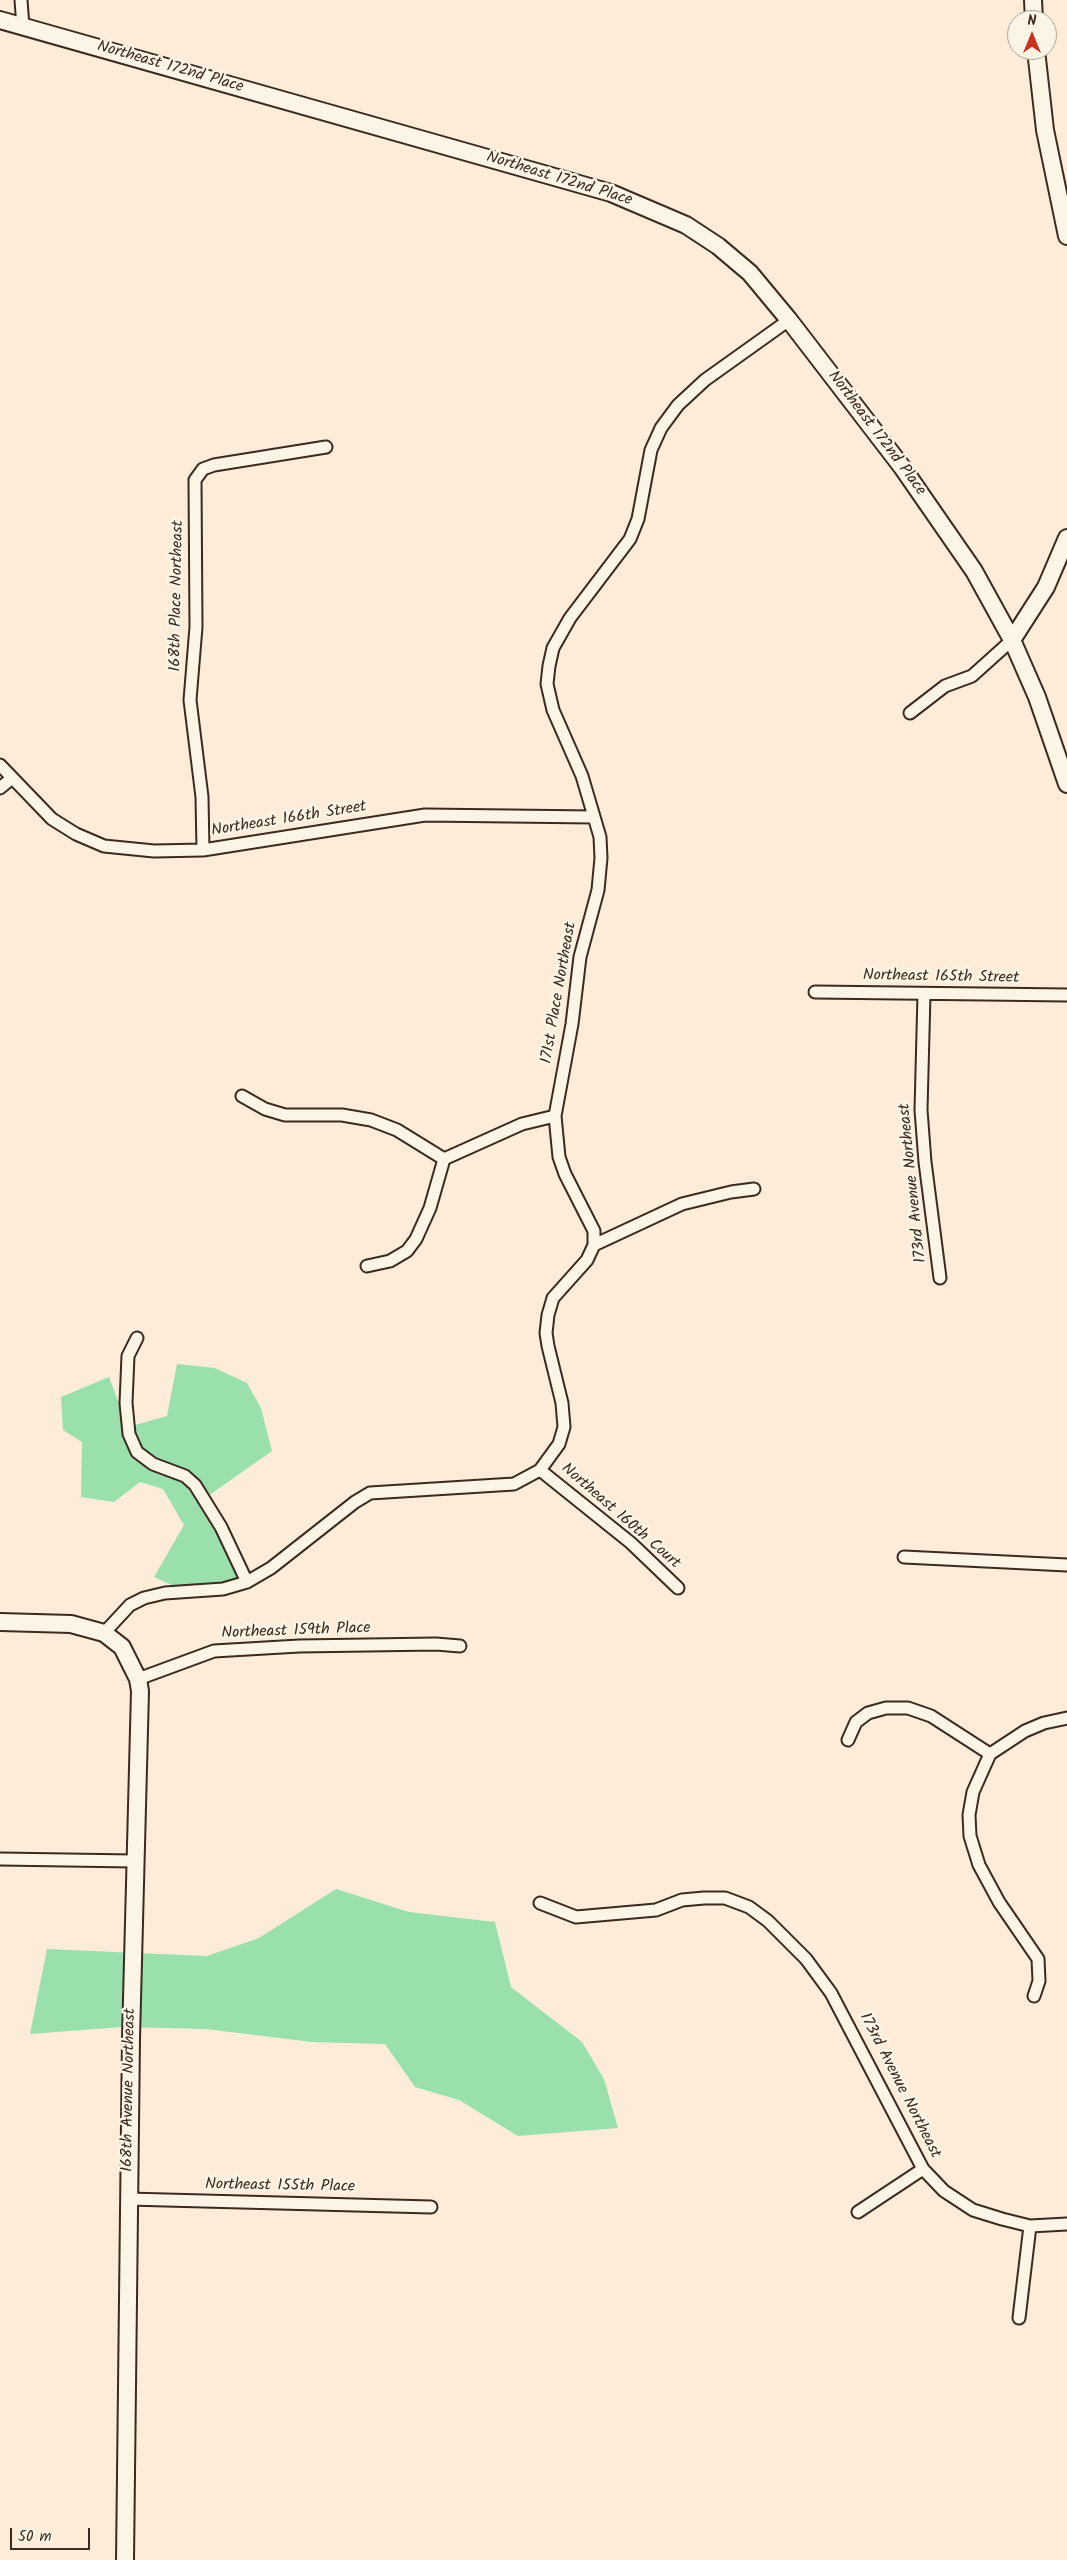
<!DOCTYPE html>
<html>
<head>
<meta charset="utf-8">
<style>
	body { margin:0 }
	#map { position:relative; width:1067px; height:2560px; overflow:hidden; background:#fcecd9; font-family:Kalam,sans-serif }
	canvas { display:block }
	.north { position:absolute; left:1007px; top:10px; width:50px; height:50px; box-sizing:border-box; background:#fcf5e5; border:1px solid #afa495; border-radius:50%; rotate:0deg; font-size:14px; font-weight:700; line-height:20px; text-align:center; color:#3b2a1e }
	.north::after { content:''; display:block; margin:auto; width:18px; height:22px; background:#c8321e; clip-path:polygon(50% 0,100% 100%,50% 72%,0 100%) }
	.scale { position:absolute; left:10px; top:2528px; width:80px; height:22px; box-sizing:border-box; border:2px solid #3b2a1e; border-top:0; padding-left:6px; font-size:15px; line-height:18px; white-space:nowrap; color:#3b2a1e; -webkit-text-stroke:4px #fcf5e5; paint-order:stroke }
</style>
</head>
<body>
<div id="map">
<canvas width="1067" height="2560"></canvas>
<div class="north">N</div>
<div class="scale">50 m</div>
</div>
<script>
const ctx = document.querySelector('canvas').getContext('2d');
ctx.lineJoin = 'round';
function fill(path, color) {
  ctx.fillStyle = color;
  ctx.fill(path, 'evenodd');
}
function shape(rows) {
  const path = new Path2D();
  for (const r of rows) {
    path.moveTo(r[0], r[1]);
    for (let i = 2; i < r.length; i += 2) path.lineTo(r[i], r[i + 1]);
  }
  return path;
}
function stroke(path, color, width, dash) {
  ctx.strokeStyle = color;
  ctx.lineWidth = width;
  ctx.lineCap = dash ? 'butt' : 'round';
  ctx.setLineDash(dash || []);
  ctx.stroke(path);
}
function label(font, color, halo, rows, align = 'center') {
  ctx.font = font + ' Kalam,sans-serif';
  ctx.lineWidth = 5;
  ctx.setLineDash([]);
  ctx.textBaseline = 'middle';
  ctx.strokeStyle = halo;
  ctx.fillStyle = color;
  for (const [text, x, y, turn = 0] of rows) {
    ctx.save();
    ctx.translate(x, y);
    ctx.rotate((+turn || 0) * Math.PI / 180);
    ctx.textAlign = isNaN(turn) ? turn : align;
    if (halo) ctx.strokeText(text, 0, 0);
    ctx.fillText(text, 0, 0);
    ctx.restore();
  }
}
const green = shape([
	[177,1364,215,1368,247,1383,261,1408,272,1451,204,1499,247,1582,185,1591,154,1577,184,1525,163,1489,140,1482,114,1502,81,1497,82,1442,63,1430,61,1397,109,1377,128,1427,167,1416],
	[336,1889,409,1912,495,1922,511,1987,582,2042,604,2079,618,2128,518,2136,459,2100,415,2087,385,2044,312,2042,206,2029,122,2027,30,2034,47,1949,207,1956,259,1938]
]);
const street = shape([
	[21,0,23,27],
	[910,713,945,686,972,676,1012,640],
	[0,765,52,819,76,834,104,846,154,851,203,850,425,815,594,817],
	[0,788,12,778],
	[203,850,202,797,190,700,196,627,195,480,203,469,214,465,326,447],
	[815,992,1067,995],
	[924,994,921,1110,925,1162,940,1278],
	[242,1096,265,1109,285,1115,342,1115,371,1120,397,1130,444,1159,522,1124,555,1116],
	[594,1245,682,1204,731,1192,754,1189],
	[367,1266,390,1261,407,1251,416,1239,430,1208,444,1159],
	[137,1338,128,1356,126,1403,129,1434,137,1452,153,1464,185,1476,195,1485,221,1527,247,1582],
	[540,1470,631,1543,678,1588],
	[904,1557,1067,1565],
	[104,1633,130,1605,144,1598,165,1593,223,1589,247,1582,271,1568,355,1502,370,1493,514,1484,540,1470,559,1444,564,1427,562,1403,548,1346,546,1333,548,1315,553,1298,587,1260,594,1245,594,1231,565,1174,559,1157,555,1116,572,1024,580,957,598,890,601,858,600,837,582,776,553,710,547,684,549,666,553,648,570,618,630,539,638,519,651,450,661,428,678,405,705,380,789,320],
	[138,1679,214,1651,299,1646,436,1644,460,1646],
	[848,1740,856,1722,868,1713,886,1708,908,1708,931,1716,990,1754,1025,1731,1044,1723,1067,1718],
	[990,1754,973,1792,969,1815,970,1836,979,1865,999,1902,1038,1959,1039,1981,1034,1996],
	[0,1859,134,1861],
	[540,1903,576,1917,656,1910,682,1900,704,1898,725,1898,749,1907,768,1921,806,1959,831,1993,923,2169,944,2191,973,2210,1002,2219,1030,2226,1067,2224],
	[128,2199,431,2207],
	[858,2212,923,2169],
	[1019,2318,1030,2226]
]);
const secondary = shape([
	[1033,0,1034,20],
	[0,20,611,193,686,225,718,246,750,273,789,320,902,467,974,571,1012,640,1037,697,1067,784],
	[1036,50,1045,130,1067,236],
	[1012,640,1046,587,1067,538],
	[0,1622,71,1624,104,1633,122,1647,138,1679,140,1691,131,2038,125,2560]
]);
const streetNames = [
	["Northeast 172nd Place",170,68,16],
	["Northeast 172nd Place",559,180,17],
	["Northeast 172nd Place",876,434,53],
	["168th Place Northeast",178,596,-89],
	["Northeast 166th Street",289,820,-9],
	["Northeast 165th Street",941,978,1],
	["171st Place Northeast",560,993,-80],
	["173rd Avenue Northeast",914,1183,-96],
	["Northeast 160th Court",620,1517,41],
	["Northeast 159th Place",296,1632,-2],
	["173rd Avenue Northeast",899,2086,63],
	["168th Avenue Northeast",130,2090,-89],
	["Northeast 155th Place",280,2187,1]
];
fill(green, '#99e0ad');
stroke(street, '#3b2a1e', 15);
stroke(secondary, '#3b2a1e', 20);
stroke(street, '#fcf5e5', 11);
stroke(secondary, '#fcf5e5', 16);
label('16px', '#3b2a1e', '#fcf5e5', streetNames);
</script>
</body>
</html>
